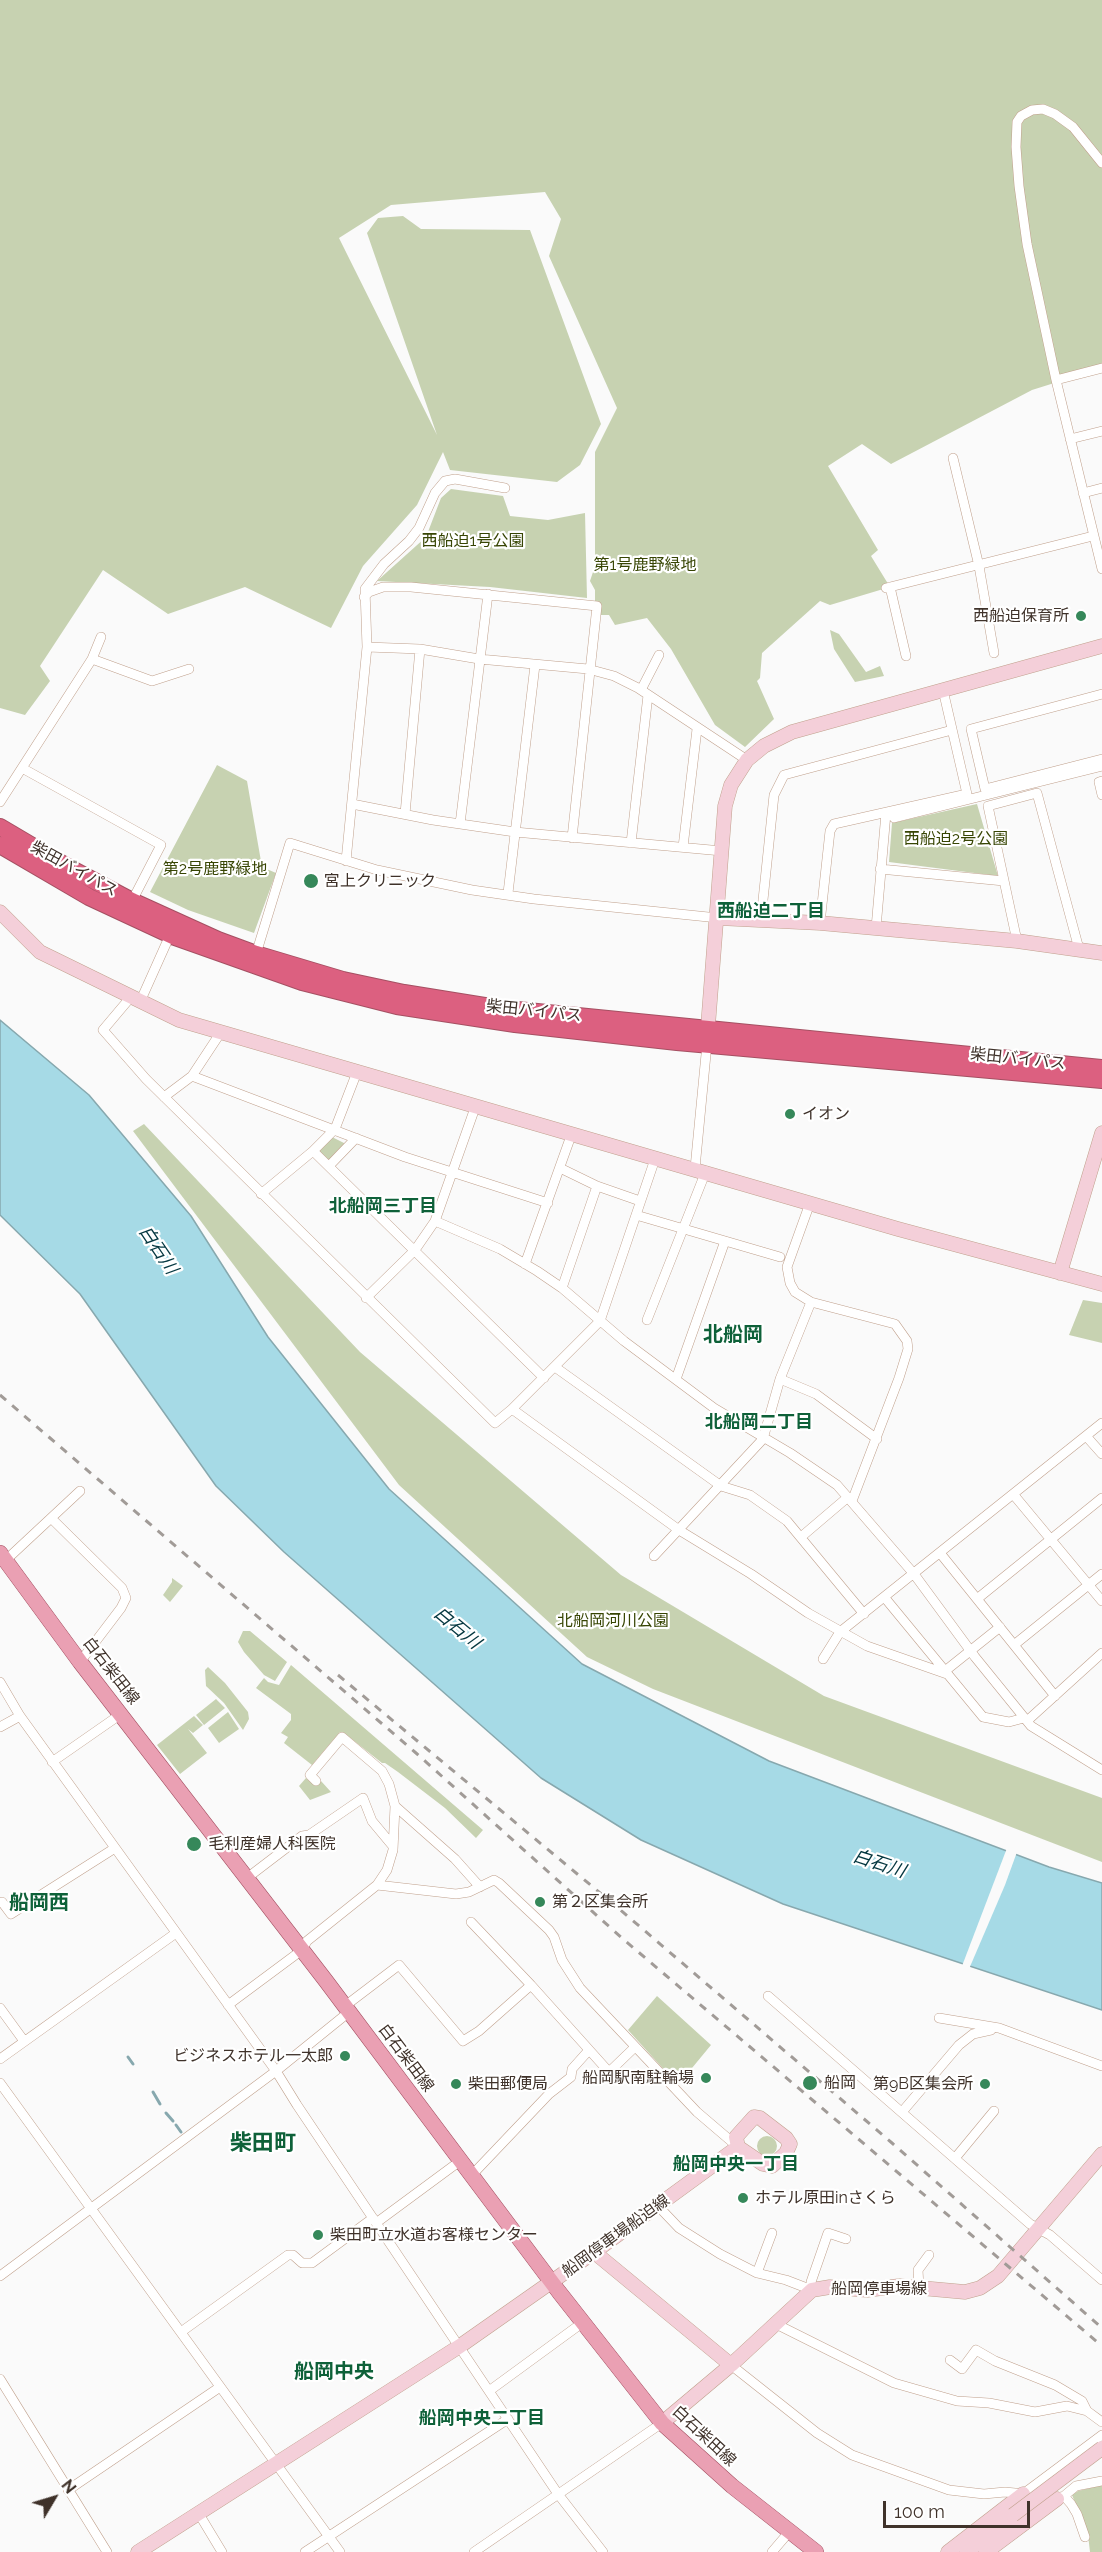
<!DOCTYPE html>
<html>
<head>
<meta charset="utf-8">
<style>
	body { margin:0 }
	#map { position:relative; width:1102px; height:2552px; overflow:hidden; background:#fafafa; font-family:Raleway,sans-serif }
	canvas { display:block }
	.north { position:absolute; left:24px; top:2468px; width:60px; height:60px; -webkit-text-stroke:4px #fff; paint-order:stroke; rotate:52deg; font-size:16px; font-weight:700; line-height:24px; text-align:center; color:#3f322a }
	.north::after { content:''; display:block; margin:auto; width:21px; height:27px; background:#3f322a; clip-path:polygon(50% 0,100% 100%,50% 72%,0 100%) }
	.scale { position:absolute; left:883px; top:2501px; width:147px; height:27px; box-sizing:border-box; border:3px solid #3f322a; border-top:0; padding-left:8px; font-size:18px; line-height:21px; white-space:nowrap; color:#3f322a; -webkit-text-stroke:4px #fff; paint-order:stroke }
</style>
</head>
<body>
<div id="map">
<canvas width="1102" height="2552"></canvas>
<div class="north">N</div>
<div class="scale">100 m</div>
</div>
<script>
const ctx = document.querySelector('canvas').getContext('2d');
ctx.lineJoin = 'round';
function fill(path, color) {
  ctx.fillStyle = color;
  ctx.fill(path, 'evenodd');
}
function shape(rows) {
  const path = new Path2D();
  for (const r of rows) {
    if (r.length === 3) {
      path.moveTo(r[0] + r[2], r[1]);
      path.arc(r[0], r[1], r[2], 0, 2 * Math.PI);
      continue;
    }
    path.moveTo(r[0], r[1]);
    for (let i = 2; i < r.length; i += 2) path.lineTo(r[i], r[i + 1]);
  }
  return path;
}
function stroke(path, color, width, dash) {
  ctx.strokeStyle = color;
  ctx.lineWidth = width;
  ctx.lineCap = dash ? 'butt' : 'round';
  ctx.setLineDash(dash || []);
  ctx.stroke(path);
}
function label(font, color, halo, rows, align = 'center') {
  ctx.font = font + ' Raleway,"Noto Sans JP",sans-serif';
  ctx.lineWidth = 4.5;
  ctx.setLineDash([]);
  ctx.textBaseline = 'middle';
  ctx.strokeStyle = halo;
  ctx.fillStyle = color;
  for (const [text, x, y, turn = 0] of rows) {
    ctx.save();
    ctx.translate(x, y);
    ctx.rotate((+turn || 0) * Math.PI / 180);
    ctx.textAlign = isNaN(turn) ? turn : align;
    if (halo) ctx.strokeText(text, 0, 0);
    ctx.fillText(text, 0, 0);
    ctx.restore();
  }
}
const green = shape([
	[0,0,1102,0,1102,368,1032,390,891,464,862,444,828,466,878,550,871,556,890,587,830,605,820,601,762,653,760,678,757,681,774,719,745,747,715,725,671,649,647,618,615,625,609,615,595,615,595,590,590,581,595,566,595,452,617,408,549,256,561,219,545,192,391,205,339,238,437,435,367,233,378,218,403,216,421,229,530,230,601,424,580,465,557,482,450,470,443,452,417,505,363,566,331,628,245,587,168,614,103,570,40,666,50,681,25,715,0,708],
	[451,489,503,496,510,516,548,520,585,513,587,598,490,587,377,581,426,537,441,498],
	[830,630,839,634,866,672,880,666,884,676,855,682,834,649],
	[217,765,247,781,262,867,276,873,254,933,188,910,150,892],
	[977,804,998,876,889,862,892,823],
	[144,1124,360,1352,621,1575,824,1696,1102,1798,1102,1862,653,1689,587,1657,399,1485,133,1131],
	[332,1137,346,1144,329,1163,318,1152],
	[1083,1300,1102,1303,1102,1343,1069,1335],
	[172,1578,183,1586,170,1602,163,1595,172,1582],
	[243,1631,250,1631,287,1662,275,1681,264,1675,244,1652,238,1642],
	[291,1665,483,1830,476,1838,445,1808,398,1772,385,1763,382,1763,344,1733,340,1732,312,1765,284,1743,288,1737,281,1733,291,1720,291,1714,256,1688,264,1678,268,1682,279,1685],
	[208,1667,225,1683,248,1712,249,1719,243,1730,224,1703,206,1686,205,1670],
	[216,1699,225,1708,204,1725,196,1715],
	[228,1712,239,1729,219,1743,208,1728],
	[194,1716,203,1725,193,1733,188,1729,207,1753,180,1774,157,1745],
	[306,1778,316,1786,321,1781,331,1792,310,1800,299,1786],
	[657,1996,711,2045,678,2085,628,2030],
	[767,2146,10],
	[1102,2485,1102,2552,1090,2552,1088,2535,1072,2495,1078,2491]
]);
const water = shape([
	[0,1020,89,1095,191,1216,268,1337,389,1489,582,1664,769,1761,1049,1867,1102,1883,1102,2010,783,1904,641,1840,541,1778,284,1552,216,1486,80,1294,0,1215,0,1020]
]);
const pier = shape([
	[1007,1848,1017,1852,1005,1885,969,1969,962,1966]
]);
const stream = shape([
	[128,2057,133,2064],
	[153,2092,160,2104],
	[166,2113,173,2121],
	[176,2125,181,2132]
]);
const street = shape([
	[1102,163,1073,127,1055,114,1043,109,1032,110,1021,116,1017,122,1016,147,1019,186,1027,244,1056,380,1102,569],
	[1056,380,1102,368],
	[1070,439,1102,431],
	[953,458,979,566,994,653],
	[1083,493,1102,488],
	[890,587,906,656],
	[886,588,1093,536],
	[364,597,369,592,383,587,411,587,597,606,572,838],
	[367,647,420,649,479,659,588,669,614,676,638,688,747,760],
	[92,659,152,681,189,669],
	[641,690,659,655],
	[1102,694,971,729,985,789,1102,759],
	[22,768,161,845,132,901],
	[1102,781,1099,782,1102,795],
	[0,802,92,659,101,637],
	[352,804,433,820,515,832,722,851],
	[405,814,420,649],
	[894,818,1102,766],
	[460,824,488,594],
	[631,843,648,695],
	[683,847,697,729],
	[346,861,367,647,365,589,384,564,409,541,419,528,435,493,445,481,455,479,505,488],
	[880,869,1004,881],
	[508,893,535,665],
	[761,919,774,795,784,775,952,730],
	[820,923,830,831,834,824,967,794,943,690],
	[876,928,886,813],
	[1017,941,988,806,1037,793,1079,949],
	[256,954,290,843,377,870,472,890,534,899,718,918],
	[130,998,103,1030,146,1079,495,1423,512,1409],
	[140,1002,170,935],
	[221,1032,192,1076,405,1157,548,1203],
	[164,1097,192,1076],
	[313,1151,544,1378],
	[655,1159,600,1321,512,1409,679,1530,751,1574,808,1613,867,1646,947,1674],
	[329,1166,356,1138],
	[560,1168,597,1186,640,1201],
	[695,1168,707,1044],
	[261,1194,313,1151,335,1129,357,1072],
	[810,1203,787,1267,790,1283,795,1292,811,1302,895,1324,907,1341,908,1349,899,1378,852,1501],
	[636,1215,780,1257],
	[435,1221,500,1249,537,1271,562,1288,624,1341,714,1408,790,1453,837,1485,914,1574,975,1657,1031,1726,1102,1770],
	[525,1264,572,1133],
	[562,1288,597,1186],
	[366,1298,415,1250,435,1221,476,1105],
	[647,1320,706,1171],
	[555,1367,721,1486,750,1495,787,1521,864,1614],
	[676,1379,725,1241],
	[780,1379,816,1394,877,1439],
	[1086,1436,1102,1454],
	[1013,1494,1102,1601],
	[52,1519,122,1588,126,1598,121,1608,80,1662],
	[801,1537,848,1497],
	[940,1553,1055,1696],
	[654,1556,763,1439,780,1379,811,1302],
	[6,1560,80,1491],
	[885,1598,983,1717,1009,1722,1024,1718],
	[977,1599,1102,1498],
	[1014,1645,1102,1574],
	[823,1659,840,1632,1102,1423],
	[945,1671,1000,1627],
	[0,1682,20,1716,276,2071,297,2105,558,2494,603,2552],
	[1027,1721,1102,1653],
	[0,1727,20,1716],
	[52,1762,121,1714],
	[395,1806,455,1859,480,1887],
	[247,1878,302,1836,309,1835,363,1798,372,1821,392,1845],
	[377,1885,456,1894,469,1892,494,1880,499,1883,549,1930,554,1937,562,1960,580,1988,697,2112,738,2147],
	[2,1902,11,1914,115,1848],
	[471,1922,531,1985,609,2072,635,2047],
	[768,1996,1030,2224,1050,2235,1102,2280],
	[228,2005,302,1950,307,1941,377,1885,387,1870,393,1850,395,1806,389,1784,382,1771,342,1737,310,1775,316,1781],
	[345,2006,399,1965,463,2041,479,2031,531,1985],
	[0,2008,24,2041],
	[939,2018,999,2028,1102,2066],
	[0,2059,176,1933],
	[0,2083,340,2552],
	[902,2112,959,2045,973,2034,991,2030],
	[956,2157,994,2111],
	[471,2176,549,2094,571,2077,572,2069,589,2050],
	[658,2206,679,2228,720,2254,757,2273,786,2280,812,2290],
	[376,2223,460,2161],
	[757,2273,772,2233],
	[0,2276,276,2071,349,2012],
	[919,2287,918,2270,929,2255],
	[812,2290,811,2282,828,2233,846,2239],
	[776,2324,894,2383,957,2401,989,2403,1035,2412,1067,2406,1087,2411,1102,2422],
	[181,2332,288,2255,293,2255,302,2263,312,2263,373,2218],
	[950,2360,962,2369,976,2350,995,2361,1055,2385,1082,2401,1087,2411],
	[731,2365,817,2433,852,2455,949,2490,984,2494,1005,2492,1025,2494],
	[0,2379,107,2552],
	[489,2391,582,2323],
	[68,2490,220,2387],
	[1023,2494,1102,2435],
	[1064,2496,1076,2486,1102,2481],
	[1053,2499,1064,2496,1071,2504,1077,2514,1085,2537],
	[199,2514,222,2552],
	[305,2552,508,2419],
	[474,2552,662,2423],
	[772,2552,790,2531]
]);
const secondary = shape([
	[0,912,40,952,179,1020,898,1229,1102,1284],
	[718,918,820,923,1017,941,1102,953],
	[707,1039,725,806,731,785,747,760,764,746,792,732,1102,646],
	[1060,1273,1102,1133],
	[754,2117,760,2118,786,2138,790,2144,786,2153,772,2166,763,2164,738,2147,736,2137,754,2117],
	[594,2252,731,2365],
	[662,2423,731,2365,812,2290,830,2287,867,2290,899,2286,965,2292,980,2288,998,2276,1102,2154],
	[138,2552,460,2346,594,2252,738,2147],
	[948,2552,1023,2494],
	[967,2552,1013,2515],
	[986,2552,1057,2499]
]);
const primary = shape([
	[0,1553,80,1662,326,1981,559,2292,662,2423,732,2486,816,2552]
]);
const highway = shape([
	[0,827,66,866,132,901,218,940,256,954,343,980,404,993,497,1008,1102,1068],
	[0,845,89,897,175,937,302,982,397,1006,515,1024,677,1042,1102,1080]
]);
const rail = shape([
	[0,1395,416,1753,623,1939,1102,2346],
	[338,1675,617,1907,892,2143,1102,2328]
]);
const secondaryBridge = shape([
	[1013,2515,1102,2448]
]);
const markers = [
	[1081,616,6,"#36885a"],
	[311,881,8,"#36885a"],
	[790,1114,6,"#36885a"],
	[194,1844,8,"#36885a"],
	[540,1902,6,"#36885a"],
	[345,2056,6,"#36885a"],
	[706,2078,6,"#36885a"],
	[810,2083,8,"#36885a"],
	[456,2084,6,"#36885a"],
	[985,2084,6,"#36885a"],
	[743,2198,6,"#36885a"],
	[318,2235,6,"#36885a"]
];
const parkNames = [
	["西船迫1号公園",473,541],
	["第1号鹿野緑地",645,565],
	["西船迫2号公園",956,839],
	["第2号鹿野緑地",215,869],
	["北船岡河川公園",613,1621]
];
const poiNames = [
	["西船迫保育所",1069,616,"right"],
	["宮上クリニック",324,881],
	["イオン",802,1114],
	["毛利産婦人科医院",208,1844],
	["第２区集会所",552,1902],
	["ビジネスホテル一太郎",333,2056,"right"],
	["船岡駅南駐輪場",694,2078,"right"],
	["船岡",824,2083],
	["柴田郵便局",468,2084],
	["第9B区集会所",973,2084,"right"],
	["ホテル原田inさくら",755,2198],
	["柴田町立水道お客様センター",330,2235]
];
const streetNames = [
	["柴田バイパス",74,869,29],
	["柴田バイパス",534,1011,6],
	["柴田バイパス",1018,1059,6],
	["白石柴田線",111,1671,52],
	["白石柴田線",406,2058,53],
	["船岡停車場船迫線",616,2236,-36],
	["船岡停車場線",879,2289],
	["白石柴田線",704,2436,43]
];
const neighbourhoodNames = [
	["西船迫二丁目",771,912],
	["北船岡三丁目",383,1207],
	["北船岡二丁目",759,1423],
	["船岡中央一丁目",736,2165],
	["船岡中央二丁目",482,2419]
];
const waterNames = [
	["白石川",158,1250,56],
	["白石川",457,1628,40],
	["白石川",879,1864,18]
];
const quarterNames = [
	["北船岡",733,1335],
	["船岡西",39,1903],
	["船岡中央",334,2372]
];
const districtNames = [
	["柴田町",263,2143]
];
fill(green, '#c7d2b1');
fill(water, '#a6dae6');
stroke(water, '#87a8ae', 1.5);
fill(pier, '#fafafa');
stroke(stream, '#87a8ae', 3);
stroke(street, '#c0a08c', 10);
stroke(secondary, '#c0a08c', 15);
stroke(primary, '#a55062', 16);
stroke(highway, '#a55062', 18);
stroke(street, '#fff', 9);
stroke(secondary, '#f4cfd9', 14);
stroke(primary, '#eaa0b3', 15);
stroke(highway, '#dc6080', 16);
stroke(rail, '#a19b97', 3, [8, 8]);
stroke(secondaryBridge, '#c0a08c', 15, []);
stroke(secondaryBridge, '#f4cfd9', 14);
for (const [x, y, r, color] of markers) {
  const dot = new Path2D();
  dot.arc(x, y, r, 0, 2 * Math.PI);
  ctx.fillStyle = color;
  ctx.fill(dot);
  stroke(dot, '#fff', 2);
}
label('16px', '#374503', '#fff', parkNames);
label('16px', '#3f322a', '#fff', poiNames, 'left');
label('16px', '#3f322a', '#fff', streetNames);
label('bold 18px', '#0e6139', '#fff', neighbourhoodNames);
label('italic 18px', '#043740', '#fff', waterNames);
label('bold 20px', '#0e6139', '#fff', quarterNames);
label('bold 22px', '#0e6139', '#fff', districtNames);
</script>
</body>
</html>
